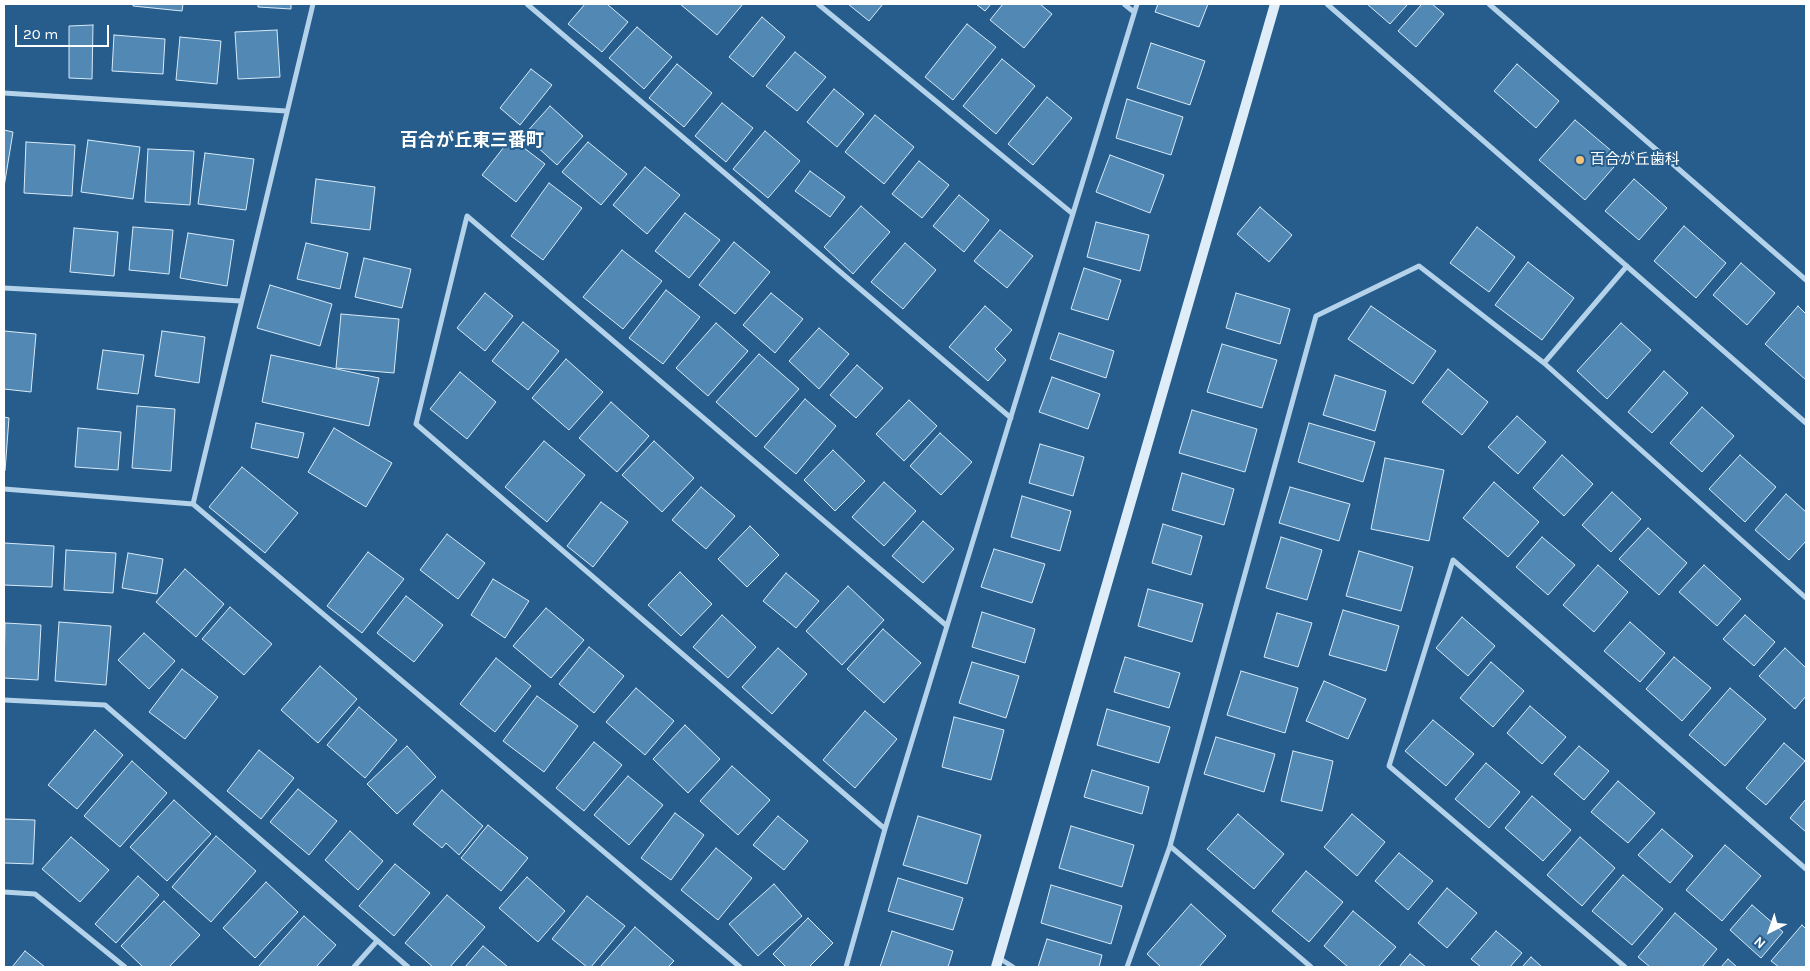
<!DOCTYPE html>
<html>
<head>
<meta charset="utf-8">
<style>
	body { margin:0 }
	#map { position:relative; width:1810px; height:971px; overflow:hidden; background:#265d8c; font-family:Karla,sans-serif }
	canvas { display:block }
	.frame { position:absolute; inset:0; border:5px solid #fff; pointer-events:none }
	.north { position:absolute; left:1745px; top:906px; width:50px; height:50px; -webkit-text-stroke:4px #265d8c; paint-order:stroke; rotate:221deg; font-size:14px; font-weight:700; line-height:20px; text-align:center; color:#fff }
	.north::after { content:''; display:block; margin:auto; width:18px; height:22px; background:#fff; clip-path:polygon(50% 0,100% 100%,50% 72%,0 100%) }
	.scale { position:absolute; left:15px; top:25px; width:94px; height:22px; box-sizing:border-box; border:2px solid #fff; border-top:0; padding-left:6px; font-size:15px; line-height:18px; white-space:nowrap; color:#fff; -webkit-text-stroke:4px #265d8c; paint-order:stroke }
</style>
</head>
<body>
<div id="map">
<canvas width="1810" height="971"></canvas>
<div class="frame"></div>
<div class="north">N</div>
<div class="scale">20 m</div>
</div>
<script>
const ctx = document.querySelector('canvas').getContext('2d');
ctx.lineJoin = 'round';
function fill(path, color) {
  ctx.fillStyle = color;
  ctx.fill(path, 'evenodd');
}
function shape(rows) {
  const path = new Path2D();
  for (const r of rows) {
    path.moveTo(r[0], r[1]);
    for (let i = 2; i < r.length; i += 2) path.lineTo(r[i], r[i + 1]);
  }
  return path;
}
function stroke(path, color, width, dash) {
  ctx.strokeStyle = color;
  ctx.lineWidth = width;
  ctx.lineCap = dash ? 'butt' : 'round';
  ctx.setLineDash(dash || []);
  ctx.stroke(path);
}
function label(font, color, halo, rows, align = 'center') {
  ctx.font = font + ' Karla,"Noto Sans JP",sans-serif';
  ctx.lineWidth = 4;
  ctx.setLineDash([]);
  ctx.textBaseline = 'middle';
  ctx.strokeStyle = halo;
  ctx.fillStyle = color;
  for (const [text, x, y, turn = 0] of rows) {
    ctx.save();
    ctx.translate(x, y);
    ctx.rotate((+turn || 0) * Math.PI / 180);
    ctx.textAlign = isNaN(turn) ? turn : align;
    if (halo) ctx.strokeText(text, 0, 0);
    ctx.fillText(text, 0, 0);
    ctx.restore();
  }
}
const building = shape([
	[133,4,183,4,182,11,133,6,133,4],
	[258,4,291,4,291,9,258,7,258,4],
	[585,4,607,4,628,22,602,52,568,24,585,4],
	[680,4,743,4,717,35,680,4],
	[848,4,883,4,869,21,848,4],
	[976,4,991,4,985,11,976,4],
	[1003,4,1040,4,1052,14,1024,48,990,20,1003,4],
	[1158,4,1208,4,1199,27,1155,12,1158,4],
	[1367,4,1408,4,1390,24,1367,4],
	[1422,4,1432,4,1444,14,1416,47,1398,31,1422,4],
	[762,17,785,37,753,77,729,57,762,17],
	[967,24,996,47,953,100,925,77,967,24],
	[93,25,92,79,69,78,69,26,93,25],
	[637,27,672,57,644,89,609,58,637,27],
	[277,30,280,77,238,79,235,32,277,30],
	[114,35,165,39,163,74,112,71,114,35],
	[180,37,221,41,217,84,176,80,180,37],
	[1151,43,1205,61,1190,105,1137,88,1151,43],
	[795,52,826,77,797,111,766,86,795,52],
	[1002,59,1035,86,996,134,963,106,1002,59],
	[677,64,712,93,684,127,649,98,677,64],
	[1517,64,1559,101,1536,128,1494,91,1517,64],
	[531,69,552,85,520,125,500,108,531,69],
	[834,89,864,114,837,147,807,122,834,89],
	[1047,97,1072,118,1033,165,1008,144,1047,97],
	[1127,99,1183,117,1171,155,1116,138,1127,99],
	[722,103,753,128,726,162,695,136,722,103],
	[550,106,583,136,557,165,524,135,550,106],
	[875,115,914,147,884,184,845,152,875,115],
	[1575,120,1621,159,1585,200,1539,160,1575,120],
	[4,130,13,132,4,187,4,130],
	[765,131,800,161,768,198,733,169,765,131],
	[511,138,545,164,516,202,482,175,511,138],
	[88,140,140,147,133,199,81,192,88,140],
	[26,142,75,145,72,196,24,193,26,142],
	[588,142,627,174,601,205,562,172,588,142],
	[148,149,194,151,190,205,145,202,148,149],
	[205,153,254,159,246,210,198,204,205,153],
	[1110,155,1164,175,1150,213,1096,192,1110,155],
	[919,161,949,185,922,218,892,194,919,161],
	[645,167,680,195,647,234,613,205,645,167],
	[810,171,845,197,830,217,795,191,810,171],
	[316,179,375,187,370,230,311,223,316,179],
	[1634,179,1667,208,1639,240,1605,211,1634,179],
	[549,183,582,208,543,260,511,236,549,183],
	[959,195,989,220,964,252,933,226,959,195],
	[861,206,890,232,853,274,824,247,861,206],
	[1260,207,1292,235,1269,262,1237,234,1260,207],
	[685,213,720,240,689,278,655,251,685,213],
	[1096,222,1149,235,1140,271,1087,257,1096,222],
	[1684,226,1726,263,1696,298,1654,261,1684,226],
	[133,227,173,230,169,274,129,270,133,227],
	[1477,227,1515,257,1489,292,1450,263,1477,227],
	[74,228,118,232,114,276,70,272,74,228],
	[1000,230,1033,256,1007,288,974,261,1000,230],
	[188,233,234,240,227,286,180,278,188,233],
	[734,242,770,272,735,314,699,285,734,242],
	[306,243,348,253,340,289,297,279,306,243],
	[905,243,936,270,903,309,871,282,905,243],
	[622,250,662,281,623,329,583,297,622,250],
	[364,258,411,269,402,308,355,297,364,258],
	[1528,262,1574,298,1542,340,1495,305,1528,262],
	[1741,263,1775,293,1747,325,1713,295,1741,263],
	[1084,268,1121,280,1108,320,1071,309,1084,268],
	[270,285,332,304,320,346,257,328,270,285],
	[666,290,700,317,663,364,629,338,666,290],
	[485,293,513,316,485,351,457,328,485,293],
	[771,293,803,319,775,353,743,325,771,293],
	[1236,293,1290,309,1280,344,1226,328,1236,293],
	[985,306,1012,330,995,349,1006,360,988,381,949,347,985,306],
	[1371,306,1436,351,1413,384,1348,339,1371,306],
	[1798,306,1806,314,1806,380,1765,344,1798,306],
	[341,314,399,319,394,373,336,368,341,314],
	[523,322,559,351,528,390,492,361,523,322],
	[716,323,748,351,708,396,676,368,716,323],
	[1621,323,1651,350,1607,399,1577,371,1621,323],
	[819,328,849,354,819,389,789,361,819,328],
	[4,331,36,334,31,392,4,389,4,331],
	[162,331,205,337,199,383,155,376,162,331],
	[1059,333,1114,351,1106,378,1050,359,1059,333],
	[1222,344,1277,360,1262,408,1207,392,1222,344],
	[103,350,144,355,138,394,97,389,103,350],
	[759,354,799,389,756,437,716,402,759,354],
	[271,355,379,378,369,426,262,402,271,355],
	[566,359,603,392,569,430,532,398,566,359],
	[857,365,883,388,856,418,830,395,857,365],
	[1448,369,1488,402,1462,435,1422,402,1448,369],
	[1664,371,1688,393,1652,433,1628,412,1664,371],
	[460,372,496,402,467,439,430,409,460,372],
	[1335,375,1386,391,1375,431,1323,415,1335,375],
	[1052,377,1100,394,1088,429,1039,412,1052,377],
	[805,399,836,426,796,474,764,447,805,399],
	[909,400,937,426,904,461,876,434,909,400],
	[611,402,649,436,617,472,579,438,611,402],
	[137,406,175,409,171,471,132,468,137,406],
	[1702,407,1734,436,1702,472,1670,443,1702,407],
	[1192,410,1257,429,1245,472,1179,453,1192,410],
	[1517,416,1546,442,1518,474,1488,447,1517,416],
	[4,417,9,418,5,471,4,471,4,417],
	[256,423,304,433,298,458,251,448,256,423],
	[1309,423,1375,442,1363,482,1298,462,1309,423],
	[78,428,121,432,118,470,75,467,78,428],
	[334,428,392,463,366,507,308,472,334,428],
	[940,433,972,462,941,495,910,466,940,433],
	[544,441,585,475,547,522,505,487,544,441],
	[654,441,694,478,662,512,622,475,654,441],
	[1040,444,1084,457,1073,496,1029,483,1040,444],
	[833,450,865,481,835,511,804,480,833,450],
	[1562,455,1593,484,1564,516,1533,488,1562,455],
	[1740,455,1776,487,1745,522,1709,489,1740,455],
	[1385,458,1444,470,1429,541,1371,529,1385,458],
	[242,467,298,513,265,553,209,507,242,467],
	[1182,473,1234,489,1224,525,1172,510,1182,473],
	[884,482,916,511,884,546,852,517,884,482],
	[1494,482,1539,522,1508,557,1463,518,1494,482],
	[701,487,735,516,706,549,672,520,701,487],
	[1290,487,1350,504,1339,541,1279,523,1290,487],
	[1612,492,1641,519,1611,552,1582,525,1612,492],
	[1786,494,1806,512,1806,541,1789,560,1755,530,1786,494],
	[1022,496,1071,511,1060,551,1011,537,1022,496],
	[601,502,628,522,593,567,567,546,601,502],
	[923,521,954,549,923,583,892,556,923,521],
	[1163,524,1202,536,1191,575,1152,563,1163,524],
	[750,526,779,555,747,587,718,559,750,526],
	[1648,528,1687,563,1659,595,1619,559,1648,528],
	[447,534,485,563,458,599,420,570,447,534],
	[1281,537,1322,550,1307,600,1266,588,1281,537],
	[1542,537,1575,565,1548,595,1516,567,1542,537],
	[4,543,54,546,52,587,4,585,4,543],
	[994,549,1045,564,1032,603,981,587,994,549],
	[66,550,116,553,113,593,64,590,66,550],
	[1359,551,1413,567,1401,611,1346,596,1359,551],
	[368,552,404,579,362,633,327,606,368,552],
	[128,553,163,559,157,594,122,588,128,553],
	[1598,565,1628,592,1594,632,1563,605,1598,565],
	[1704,565,1741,599,1717,626,1679,592,1704,565],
	[185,569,224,604,196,637,156,602,185,569],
	[680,572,712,604,681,636,648,605,680,572],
	[786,573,819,601,796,628,763,601,786,573],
	[493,579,529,601,505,638,471,615,493,579],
	[848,586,884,620,842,665,806,631,848,586],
	[1148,589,1203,604,1192,642,1138,626,1148,589],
	[406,596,443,625,414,662,377,633,406,596],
	[230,607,272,644,244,675,202,639,230,607],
	[546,608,584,640,551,678,513,646,546,608],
	[1343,610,1399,626,1386,671,1329,655,1343,610],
	[982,612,1035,629,1025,663,972,647,982,612],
	[1277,613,1312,623,1298,667,1264,657,1277,613],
	[722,615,756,647,728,678,693,647,722,615],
	[1745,615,1775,642,1754,666,1723,639,1745,615],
	[1462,617,1495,646,1468,676,1436,648,1462,617],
	[59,622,111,626,106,685,55,681,59,622],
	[1630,622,1665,653,1640,682,1604,651,1630,622],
	[5,623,41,625,38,680,4,678,5,623],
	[883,629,921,663,884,703,847,669,883,629],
	[144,633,175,661,149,689,118,660,144,633],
	[589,647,624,676,594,713,559,684,589,647],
	[778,648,807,674,772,714,742,687,778,648],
	[1785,648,1806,668,1806,696,1795,709,1759,676,1785,648],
	[1125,657,1180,673,1169,708,1114,692,1125,657],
	[1674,657,1711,688,1682,721,1646,689,1674,657],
	[496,658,531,686,495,732,460,704,496,658],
	[972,662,1019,676,1006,718,959,703,972,662],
	[1491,662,1524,691,1493,727,1460,698,1491,662],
	[320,666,357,699,318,743,281,710,320,666],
	[182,669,218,697,185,739,149,712,182,669],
	[1241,671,1298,688,1285,733,1227,715,1241,671],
	[1324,681,1366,699,1348,739,1306,721,1324,681],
	[636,688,674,721,645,755,606,722,636,688],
	[1730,688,1766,719,1725,766,1689,735,1730,688],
	[537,696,578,726,544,772,503,741,537,696],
	[1530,706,1566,737,1542,764,1507,733,1530,706],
	[359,707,397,740,365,778,327,745,359,707],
	[1107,709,1170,727,1159,763,1097,745,1107,709],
	[865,711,897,739,855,788,823,760,865,711],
	[954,717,1004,730,991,780,942,767,954,717],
	[1433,720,1474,754,1446,786,1405,751,1433,720],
	[685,725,720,759,688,793,653,759,685,725],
	[95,730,123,755,77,809,48,785,95,730],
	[1216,737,1275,754,1264,792,1204,774,1216,737],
	[594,742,622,765,584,811,556,788,594,742],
	[1784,743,1805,761,1766,805,1746,788,1784,743],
	[407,746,436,777,397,814,367,784,407,746],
	[1579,746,1609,771,1584,800,1554,774,1579,746],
	[259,750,294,778,261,819,227,791,259,750],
	[1293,751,1333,761,1322,811,1281,801,1293,751],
	[132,761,167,793,120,847,84,816,132,761],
	[1486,763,1520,792,1489,828,1455,799,1486,763],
	[732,766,770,800,738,835,700,801,732,766],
	[1092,770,1149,787,1142,814,1084,797,1092,770],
	[628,776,663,805,629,845,594,815,628,776],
	[1618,781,1655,813,1628,843,1591,812,1618,781],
	[298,789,337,821,309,855,270,822,298,789],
	[442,790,483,826,459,855,446,843,442,848,413,824,442,790],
	[1532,796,1571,830,1543,861,1505,828,1532,796],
	[1806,799,1806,832,1790,818,1806,799],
	[174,800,211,834,167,881,130,847,174,800],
	[675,813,704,835,671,880,641,858,675,813],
	[1238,814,1284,854,1254,889,1207,849,1238,814],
	[1352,814,1385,842,1357,876,1324,847,1352,814],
	[778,816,808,841,784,870,753,845,778,816],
	[918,816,981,835,967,884,903,865,918,816],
	[4,819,35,820,33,864,4,863,4,819],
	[488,825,528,858,501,891,461,858,488,825],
	[1071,826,1134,845,1122,887,1059,868,1071,826],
	[1662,829,1693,856,1670,883,1638,855,1662,829],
	[350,831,383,861,358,890,325,860,350,831],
	[216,836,256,871,211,922,172,887,216,836],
	[71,837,109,870,80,902,42,869,71,837],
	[1580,837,1615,868,1582,906,1547,875,1580,837],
	[1725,845,1761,876,1722,921,1686,890,1725,845],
	[716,848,752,878,718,920,681,890,716,848],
	[1399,853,1433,881,1408,910,1375,881,1399,853],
	[395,864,430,893,394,936,359,906,395,864],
	[1306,871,1343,902,1309,942,1272,911,1306,871],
	[1623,875,1663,909,1632,945,1592,911,1623,875],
	[138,876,159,895,116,943,95,924,138,876],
	[527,877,565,911,538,942,499,908,527,877],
	[898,878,963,898,953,930,888,911,898,878],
	[266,882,298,912,255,958,223,928,266,882],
	[774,884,802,916,758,956,729,924,774,884],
	[1051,885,1122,906,1111,944,1041,923,1051,885],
	[1447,888,1477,913,1447,948,1418,923,1447,888],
	[447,895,485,927,450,967,433,967,405,943,447,895],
	[587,896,625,926,591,967,587,967,552,939,587,896],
	[164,901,200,935,169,967,143,967,121,946,164,901],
	[1191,904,1226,936,1199,967,1161,967,1147,954,1191,904],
	[1752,905,1783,932,1761,958,1730,930,1752,905],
	[1353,911,1396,947,1378,967,1348,967,1324,946,1353,911],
	[1675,913,1717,949,1702,967,1650,967,1638,957,1675,913],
	[304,916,336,945,316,967,260,967,259,966,304,916],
	[808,918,833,943,809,967,786,967,773,954,808,918],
	[1802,925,1806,929,1806,967,1779,967,1771,961,1802,925],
	[635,927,674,961,668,967,600,967,635,927],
	[892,931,953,951,948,967,880,967,892,931],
	[1496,931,1522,953,1510,967,1481,967,1471,959,1496,931],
	[1047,939,1102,955,1099,967,1038,967,1047,939],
	[483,946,508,967,465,967,483,946],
	[25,951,45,967,12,967,25,951],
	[1410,954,1426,967,1399,967,1410,954],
	[1531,957,1542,967,1522,967,1531,957],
	[1728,959,1737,967,1721,967,1728,959]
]);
const street = shape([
	[527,4,1011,418],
	[818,4,1073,214],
	[1124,4,1134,12],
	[1327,4,1806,423],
	[1489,4,1806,280],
	[4,93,286,111],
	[4,288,241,301],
	[1544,363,1627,266],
	[4,489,193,504,740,967],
	[193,504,313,4],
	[4,700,105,705,408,967],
	[885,829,416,424,467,216,947,626],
	[1170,846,1311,967],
	[4,892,35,894,125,967],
	[999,958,1013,967],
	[354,967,377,941],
	[846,967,885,829,1137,4],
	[1127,967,1170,846,1316,316,1419,266,1544,363,1806,598],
	[1625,967,1389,766,1453,560,1806,869]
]);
const secondary = shape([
	[996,967,1275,4]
]);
const markers = [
	[1580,160,5,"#f4c379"]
];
const poiNames = [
	["百合が丘歯科",1590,160]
];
const quarterNames = [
	["百合が丘東三番町",472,141]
];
fill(building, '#5288b4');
stroke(building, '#d8eaf8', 1);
stroke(street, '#b4d2ea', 5);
stroke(secondary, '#dfedf8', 10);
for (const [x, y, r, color] of markers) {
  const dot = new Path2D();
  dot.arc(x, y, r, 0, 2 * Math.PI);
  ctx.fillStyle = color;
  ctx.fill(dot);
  stroke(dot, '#265d8c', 2);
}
label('15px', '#fff', '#265d8c', poiNames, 'left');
label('bold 18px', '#fff', '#265d8c', quarterNames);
</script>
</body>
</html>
